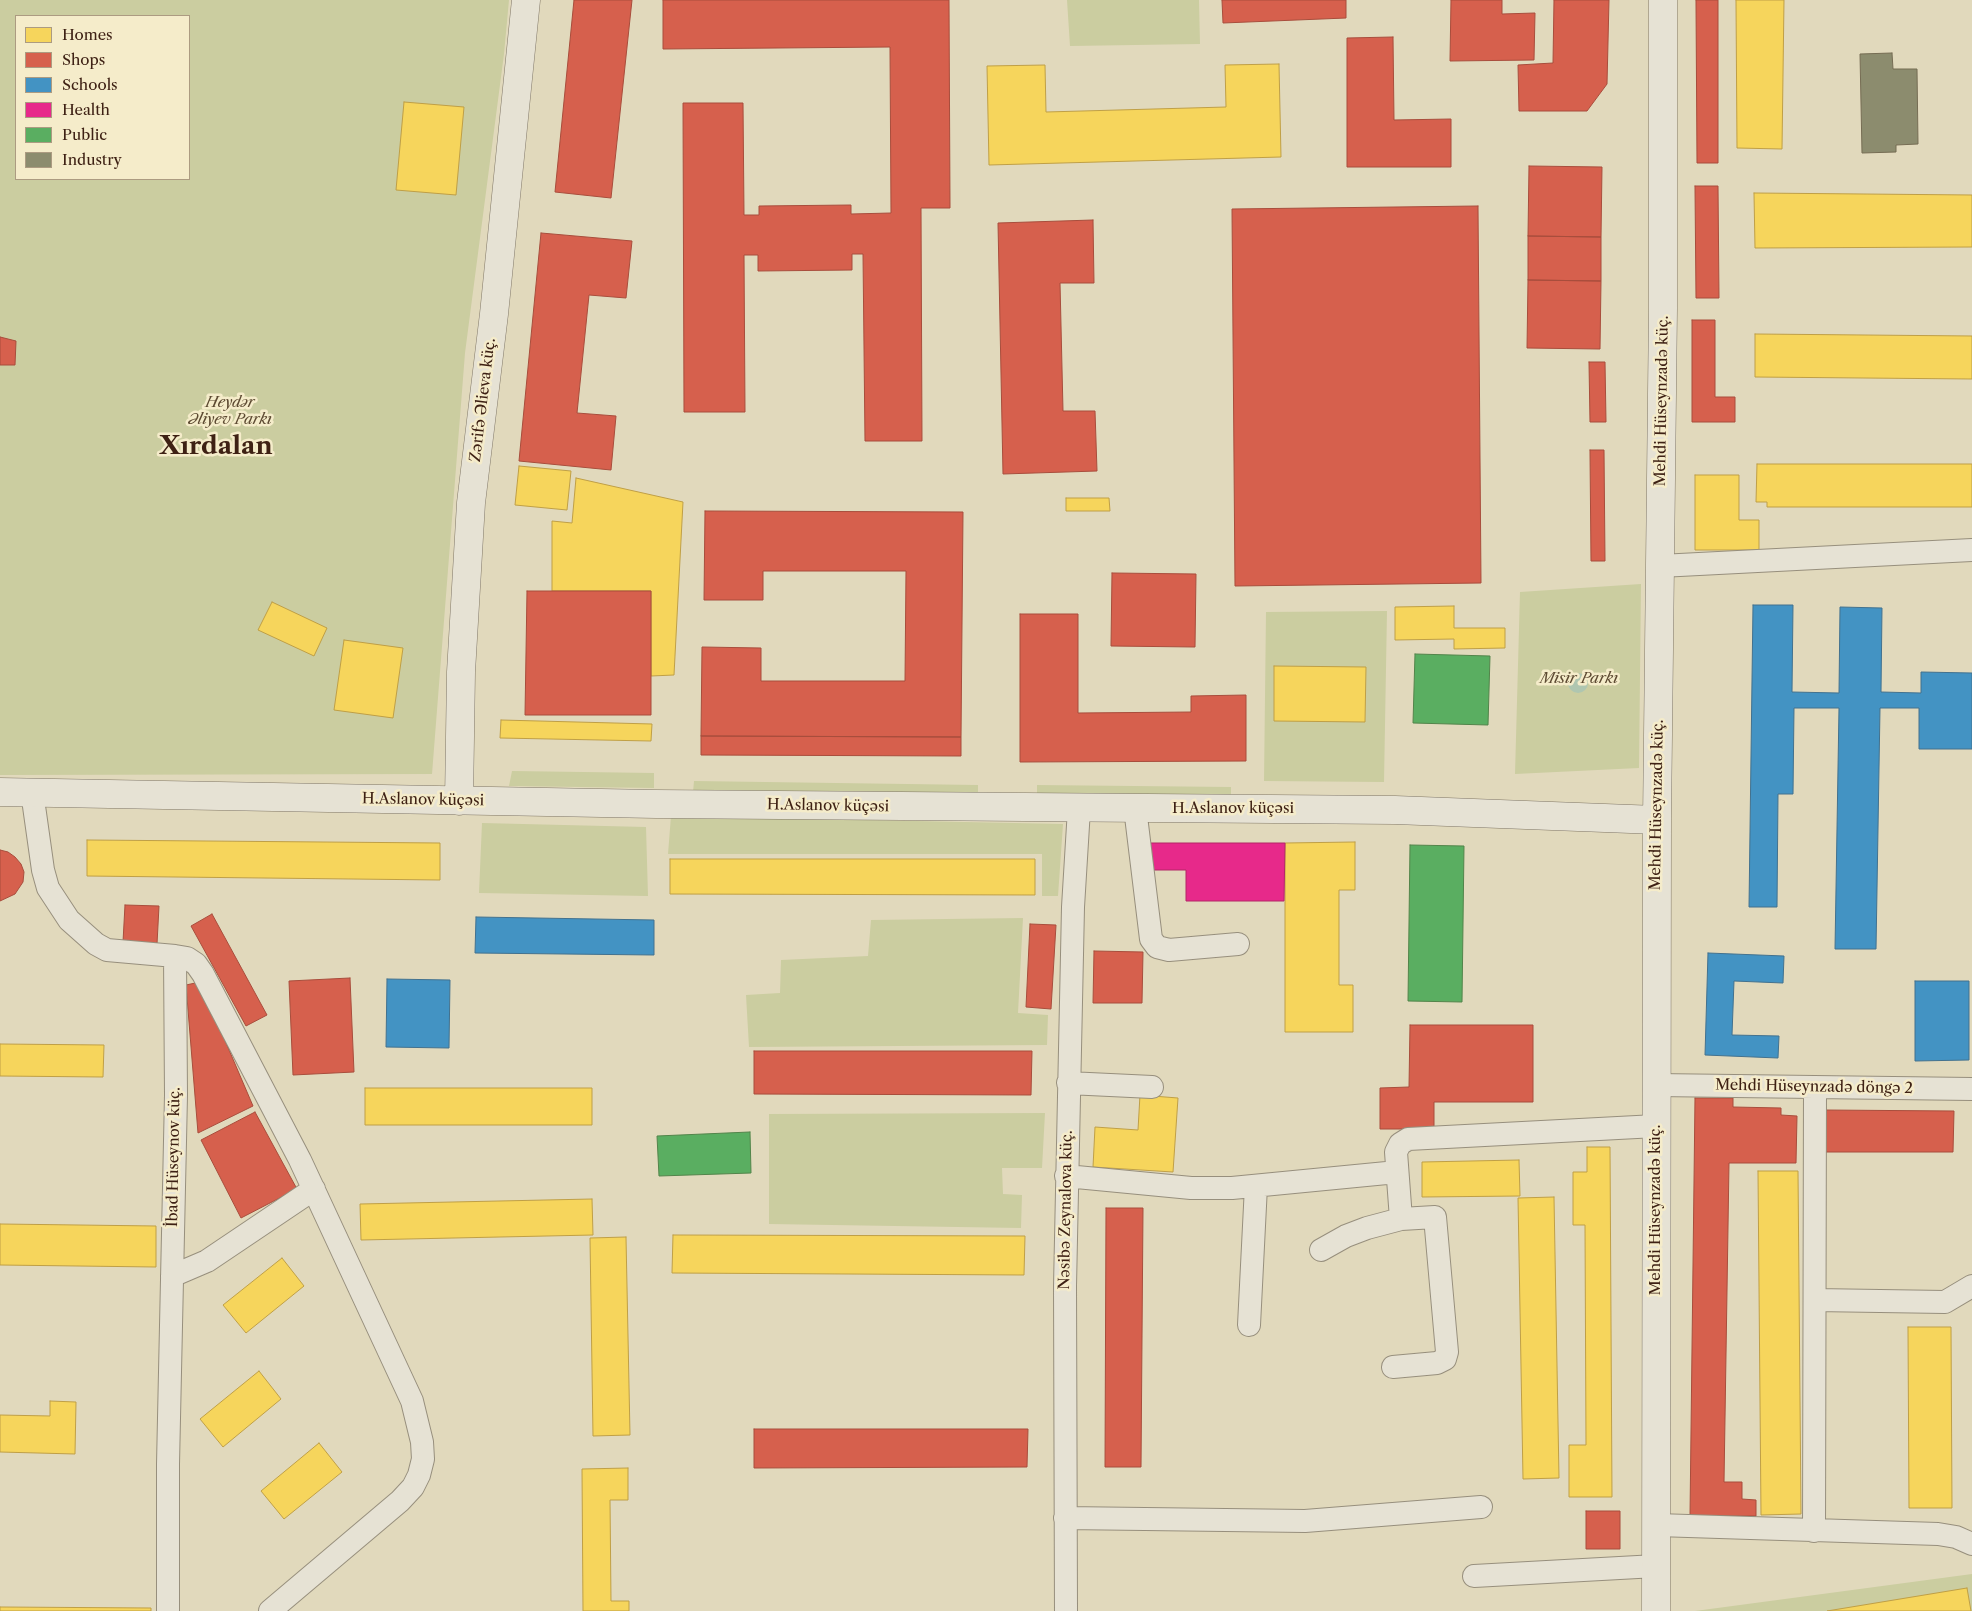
<!DOCTYPE html>
<html>
<head>
<meta charset="utf-8">
<style>
	body { margin:0 }
	#map { position:relative; width:1972px; height:1611px; overflow:hidden; background:#e1d9bc; font-family:"Libre Caslon Text",serif }
	canvas { display:block }
	.legend { position:absolute; left:15px; top:15px; width:175px; height:165px; box-sizing:border-box; background:#f5ecca; border:1px solid #ac9b81; margin:0; padding:6px 9px; list-style:none; font-size:15px; color:#3e2114 }
	.legend li { display:flex; align-items:center; gap:10px; height:25px }
	.legend b { width:25px; border:1px solid #ac9b81 }
</style>
</head>
<body>
<div id="map">
<canvas width="1972" height="1611"></canvas>
<ul class="legend">
<li><b style="height:14px;background:#f6d55c"></b>Homes</li>
<li><b style="height:14px;background:#d6604d"></b>Shops</li>
<li><b style="height:14px;background:#4393c3"></b>Schools</li>
<li><b style="height:14px;background:#e7298a"></b>Health</li>
<li><b style="height:14px;background:#5aae61"></b>Public</li>
<li><b style="height:14px;background:#8c8c6e"></b>Industry</li>
</ul>
</div>
<script>
const ctx = document.querySelector('canvas').getContext('2d');
ctx.lineJoin = 'round';
function fill(path, color) {
  ctx.fillStyle = color;
  ctx.fill(path, 'evenodd');
}
function shape(rows) {
  const path = new Path2D();
  for (const r of rows) {
    if (r.length === 3) {
      path.moveTo(r[0] + r[2], r[1]);
      path.arc(r[0], r[1], r[2], 0, 2 * Math.PI);
      continue;
    }
    path.moveTo(r[0], r[1]);
    for (let i = 2; i < r.length; i += 2) path.lineTo(r[i], r[i + 1]);
  }
  return path;
}
function stroke(path, color, width, dash) {
  ctx.strokeStyle = color;
  ctx.lineWidth = width;
  ctx.lineCap = dash ? 'butt' : 'round';
  ctx.setLineDash(dash || []);
  ctx.stroke(path);
}
function label(font, color, halo, rows, align = 'center') {
  ctx.font = font + ' "Libre Caslon Text",serif';
  ctx.lineWidth = 5;
  ctx.setLineDash([]);
  ctx.textBaseline = 'middle';
  ctx.strokeStyle = halo;
  ctx.fillStyle = color;
  for (const [text, x, y, turn = 0] of rows) {
    ctx.save();
    ctx.translate(x, y);
    ctx.rotate((+turn || 0) * Math.PI / 180);
    ctx.textAlign = isNaN(turn) ? turn : align;
    if (halo) ctx.strokeText(text, 0, 0);
    ctx.fillText(text, 0, 0);
    ctx.restore();
  }
}
const green = shape([
	[0,0,509,0,504,54,465,353,432,774,0,775],
	[16,16,189,16,189,179,16,179],
	[1067,0,1199,0,1200,44,1070,46],
	[1641,584,1639,768,1515,774,1520,592],
	[1387,611,1384,782,1264,781,1266,612],
	[512,771,654,773,654,788,509,786],
	[694,781,978,785,978,795,693,792],
	[1037,785,1231,787,1231,796,1037,795],
	[671,816,1063,824,1058,896,1042,896,1042,854,668,854],
	[482,823,646,827,648,896,479,893],
	[1023,918,1018,1013,1048,1015,1047,1045,749,1047,746,995,780,993,781,960,868,956,871,920],
	[1045,1113,1042,1168,1002,1168,1003,1194,1022,1195,1021,1228,769,1224,769,1114],
	[1972,1574,1972,1611,1695,1611]
]);
const water = shape([
	[1578,683,10]
]);
const homes = shape([
	[1736,0,1784,0,1782,149,1737,148,1736,0],
	[1279,64,1281,157,989,165,987,66,1045,65,1046,112,1226,107,1225,65,1279,64],
	[404,102,464,107,456,195,396,190,404,102],
	[1754,193,1972,195,1972,247,1755,248,1754,193],
	[1755,334,1972,336,1972,379,1755,377,1755,334],
	[1757,464,1972,464,1972,507,1767,507,1767,502,1756,502,1757,464],
	[519,466,571,471,567,510,515,505,519,466],
	[1695,475,1739,475,1739,520,1759,520,1759,550,1695,550,1695,475],
	[576,478,683,502,674,675,651,676,651,591,552,591,552,521,572,523,576,478],
	[1066,498,1109,498,1110,511,1066,511,1066,498],
	[272,602,327,628,314,656,258,630,272,602],
	[1454,606,1454,628,1505,628,1505,648,1454,649,1454,639,1395,640,1395,607,1454,606],
	[344,640,403,648,393,718,334,710,344,640],
	[1274,666,1366,667,1365,722,1274,721,1274,666],
	[501,720,652,724,651,741,500,738,501,720],
	[87,840,440,843,440,880,87,876,87,840],
	[1355,842,1355,890,1339,890,1339,985,1353,985,1353,1032,1285,1032,1285,843,1355,842],
	[670,859,1035,859,1035,895,670,894,670,859],
	[0,1044,104,1045,103,1077,0,1076,0,1044],
	[365,1088,592,1088,592,1125,365,1125,365,1088],
	[1140,1095,1178,1098,1173,1172,1093,1167,1095,1127,1138,1130,1140,1095],
	[1587,1147,1610,1147,1612,1497,1569,1497,1569,1445,1586,1445,1585,1225,1573,1225,1573,1172,1587,1172,1587,1147],
	[1519,1160,1520,1196,1422,1197,1422,1162,1519,1160],
	[1758,1171,1798,1171,1801,1514,1761,1515,1758,1171],
	[1554,1197,1559,1478,1523,1479,1518,1198,1554,1197],
	[592,1199,593,1235,361,1240,360,1204,592,1199],
	[0,1224,156,1226,156,1267,0,1265,0,1224],
	[673,1235,1025,1236,1024,1275,672,1273,673,1235],
	[626,1237,630,1435,593,1436,590,1238,626,1237],
	[282,1258,304,1286,246,1333,223,1305,282,1258],
	[1908,1327,1951,1327,1952,1508,1909,1508,1908,1327],
	[259,1371,281,1399,223,1447,200,1419,259,1371],
	[50,1401,76,1402,75,1454,0,1452,0,1415,50,1416,50,1401],
	[319,1443,342,1472,284,1519,261,1491,319,1443],
	[628,1468,628,1500,610,1500,611,1601,629,1601,629,1611,583,1611,582,1469,628,1468],
	[1967,1588,1971,1611,1827,1611,1967,1588],
	[0,1607,151,1608,151,1611,0,1611,0,1607]
]);
const shops = shape([
	[574,0,632,0,611,198,555,192,574,0],
	[663,0,949,0,950,208,921,208,922,441,865,441,863,254,852,254,852,270,758,271,758,255,744,255,745,412,684,412,683,103,743,103,744,215,759,215,759,206,851,205,851,214,891,213,890,47,663,49,663,0],
	[1222,0,1346,0,1346,18,1223,23,1222,0],
	[1451,0,1502,0,1502,14,1535,13,1534,60,1450,61,1451,0],
	[1554,0,1609,0,1607,84,1587,111,1519,111,1518,65,1553,63,1554,0],
	[1696,0,1718,0,1718,163,1697,163,1696,0],
	[1393,37,1394,120,1451,119,1451,167,1347,167,1347,38,1393,37],
	[1529,166,1602,167,1601,237,1528,236,1529,166],
	[1695,186,1718,186,1719,298,1696,298,1695,186],
	[1478,206,1481,583,1235,586,1232,209,1478,206],
	[1093,220,1094,283,1060,283,1063,411,1095,411,1097,471,1003,474,998,223,1093,220],
	[541,233,632,241,626,298,589,295,577,413,616,416,611,470,519,461,541,233],
	[1528,236,1601,237,1601,281,1528,280,1528,236],
	[1528,280,1601,281,1600,349,1527,348,1528,280],
	[1692,320,1715,320,1715,397,1735,397,1735,422,1692,422,1692,320],
	[0,337,16,341,15,365,0,365,0,337],
	[1589,362,1605,362,1606,422,1590,422,1589,362],
	[1590,450,1604,450,1605,561,1591,561,1590,450],
	[705,511,963,512,961,737,701,736,702,647,761,648,761,681,905,681,906,571,763,571,763,600,704,600,705,511],
	[1112,573,1196,574,1195,647,1111,646,1112,573],
	[527,591,651,591,651,715,525,715,527,591],
	[1020,614,1078,614,1078,713,1191,712,1191,696,1246,695,1246,761,1020,762,1020,614],
	[701,736,961,737,961,756,701,755,701,736],
	[0,850,8,852,15,857,21,864,24,872,23,882,15,894,0,901,0,850],
	[125,905,159,906,157,944,123,942,125,905],
	[212,914,267,1015,246,1026,191,926,212,914],
	[1030,924,1056,925,1051,1009,1026,1007,1030,924],
	[1094,951,1143,952,1142,1003,1093,1003,1094,951],
	[350,978,354,1072,293,1075,289,981,350,978],
	[200,982,253,1106,198,1133,186,985,200,982],
	[1410,1025,1533,1025,1533,1102,1434,1102,1434,1129,1380,1129,1380,1088,1409,1087,1410,1025],
	[754,1051,1032,1051,1031,1095,754,1094,754,1051],
	[1695,1098,1733,1098,1733,1107,1781,1108,1781,1115,1797,1116,1796,1163,1729,1163,1724,1482,1742,1482,1742,1499,1756,1500,1756,1516,1690,1516,1695,1098],
	[1823,1110,1954,1111,1953,1152,1823,1152,1823,1110],
	[255,1112,297,1189,241,1218,201,1140,255,1112],
	[1106,1208,1143,1208,1141,1467,1105,1467,1106,1208],
	[754,1429,1028,1429,1027,1467,754,1468,754,1429],
	[1586,1511,1620,1511,1620,1549,1586,1549,1586,1511]
]);
const schools = shape([
	[1753,605,1793,605,1792,692,1839,693,1840,607,1882,608,1881,692,1921,693,1921,672,1972,673,1972,749,1919,749,1919,708,1880,708,1876,949,1835,949,1839,708,1794,708,1793,794,1778,794,1777,907,1749,907,1753,605],
	[476,917,654,920,654,955,475,953,476,917],
	[1708,953,1784,956,1783,983,1734,981,1732,1035,1779,1036,1778,1058,1705,1055,1708,953],
	[387,979,450,980,449,1048,386,1047,387,979],
	[1915,981,1969,981,1969,1060,1915,1061,1915,981]
]);
const health = shape([
	[1148,843,1285,843,1284,901,1186,901,1186,870,1148,870,1148,843]
]);
const public = shape([
	[1415,654,1490,656,1488,725,1413,723,1415,654],
	[1410,845,1464,846,1462,1002,1408,1001,1410,845],
	[750,1132,751,1173,659,1176,657,1136,750,1132]
]);
const industry = shape([
	[1892,53,1893,69,1917,69,1918,144,1896,145,1896,152,1862,153,1860,54,1892,53]
]);
const street = shape([
	[1660,566,1972,550],
	[32,792,43,870,48,888,69,920,96,944,107,950,175,956,176,1095,168,1464,168,1611],
	[1135,808,1151,939,1157,947,1169,950,1238,944],
	[175,956,187,958,196,964,203,974,300,1160,412,1401,422,1442,423,1459,419,1475,413,1487,400,1501,270,1611],
	[1068,1083,1152,1087],
	[1656,1085,1972,1089],
	[1066,1176,1191,1188,1232,1188,1397,1172],
	[1401,1219,1396,1152,1400,1144,1408,1139,1656,1126],
	[1321,1250,1346,1236,1367,1228,1401,1219,1435,1217,1447,1352,1445,1359,1437,1363,1393,1367],
	[172,1276,207,1261,314,1189],
	[1815,1300,1945,1302,1972,1286],
	[1249,1325,1256,1186],
	[1065,1518,1305,1521,1481,1507],
	[1657,1525,1938,1534,1956,1537,1972,1544],
	[1814,1531,1815,1088],
	[1474,1576,1656,1566],
	[1066,1611,1065,1286,1073,907,1079,809]
]);
const secondary = shape([
	[0,792,656,804,1395,810,1657,820],
	[459,801,461,672,471,503,494,314,526,0],
	[1656,1611,1657,820,1663,308,1663,0]
]);
const streetNames = [
	["Zərifə Əlieva küç.",483,400,-83],
	["Mehdi Hüseynzadə küç.",1662,401,-89],
	["H.Aslanov küçəsi",423,800,1],
	["Mehdi Hüseynzadə küç.",1657,805,-89],
	["H.Aslanov küçəsi",828,806,1],
	["H.Aslanov küçəsi",1233,809],
	["Mehdi Hüseynzadə döngə 2",1814,1087,1],
	["İbad Hüseynov küç.",174,1157,-89],
	["Nəsibə Zeynalova küç.",1066,1210,-89],
	["Mehdi Hüseynzadə küç.",1656,1210,-90]
];
const parkNames = [
	["Heydər",230,403],
	["Əliyev Parkı",230,420],
	["Misir Parkı",1579,679]
];
const townNames = [
	["Xırdalan",216,447]
];
fill(green, '#cbcda0');
fill(water, '#afc6b0');
fill(homes, '#f6d55c');
stroke(homes, '#bf9f46', 1);
fill(shops, '#d6604d');
stroke(shops, '#a84d3c', 1);
fill(schools, '#4393c3');
stroke(schools, '#42718e', 1);
fill(health, '#e7298a');
stroke(health, '#b42767', 1);
fill(public, '#5aae61');
stroke(public, '#52844a', 1);
fill(industry, '#8c8c6e');
stroke(industry, '#756c53', 1);
stroke(street, '#978f7d', 24);
stroke(secondary, '#807767', 29);
stroke(street, '#e6e2d4', 22);
stroke(secondary, '#e6e2d4', 28);
label('15px', '#3e2114', '#f5ecca', streetNames);
label('italic 15px', '#5d4a32', '#f5ecca', parkNames);
label('bold 25px', '#3e2114', '#f5ecca', townNames);
</script>
</body>
</html>
